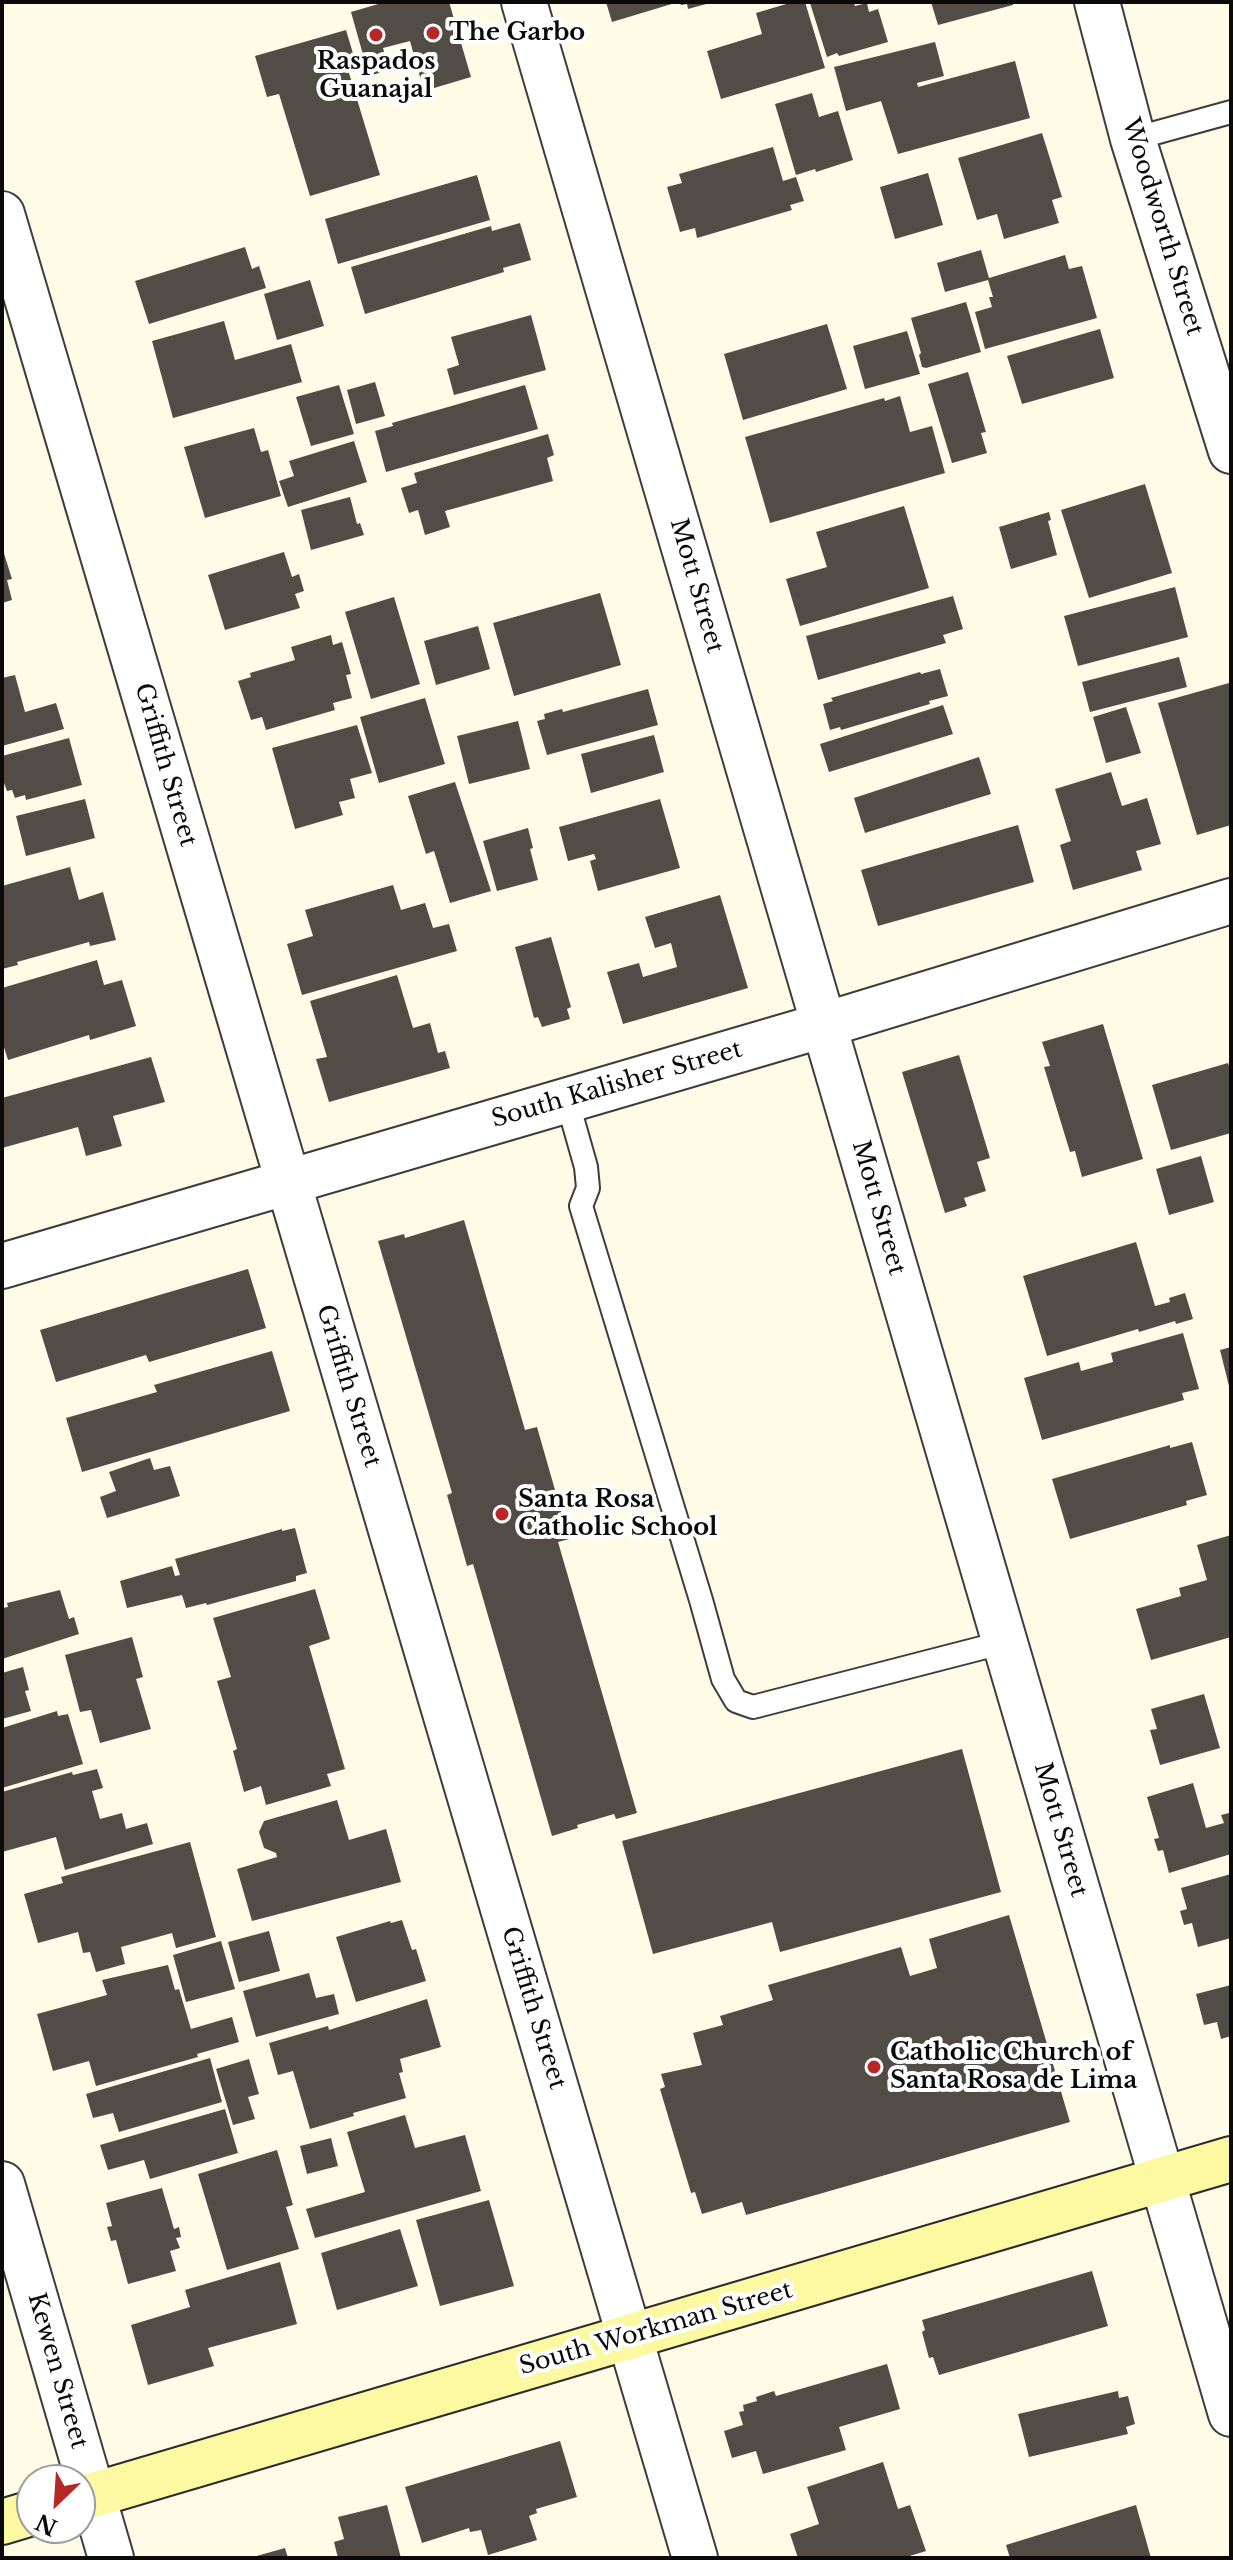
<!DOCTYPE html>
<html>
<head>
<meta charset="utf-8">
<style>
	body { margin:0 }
	#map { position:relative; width:1233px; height:2560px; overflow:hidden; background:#fffbe7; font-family:"Libre Baskerville",serif }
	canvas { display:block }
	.frame { position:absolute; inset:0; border:4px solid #0a0a0a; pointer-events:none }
	.north { position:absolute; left:16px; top:2464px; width:80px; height:80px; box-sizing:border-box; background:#fff; border:2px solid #9d9d9d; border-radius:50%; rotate:205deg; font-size:22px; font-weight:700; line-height:32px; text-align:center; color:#0a0a0a }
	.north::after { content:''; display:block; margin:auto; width:28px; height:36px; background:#b52826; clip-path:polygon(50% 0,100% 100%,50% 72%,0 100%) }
</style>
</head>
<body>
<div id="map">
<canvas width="1233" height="2560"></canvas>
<div class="frame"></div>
<div class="north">N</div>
</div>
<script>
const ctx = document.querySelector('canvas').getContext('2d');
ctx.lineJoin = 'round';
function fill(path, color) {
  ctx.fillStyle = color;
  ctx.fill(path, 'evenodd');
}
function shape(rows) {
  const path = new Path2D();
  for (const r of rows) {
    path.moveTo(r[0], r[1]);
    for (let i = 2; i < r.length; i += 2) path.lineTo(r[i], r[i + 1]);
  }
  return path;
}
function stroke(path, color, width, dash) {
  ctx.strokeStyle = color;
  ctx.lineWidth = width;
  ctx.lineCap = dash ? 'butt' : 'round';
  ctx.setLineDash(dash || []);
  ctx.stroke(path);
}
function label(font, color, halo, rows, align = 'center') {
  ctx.font = font + ' "Libre Baskerville",serif';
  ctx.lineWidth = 8;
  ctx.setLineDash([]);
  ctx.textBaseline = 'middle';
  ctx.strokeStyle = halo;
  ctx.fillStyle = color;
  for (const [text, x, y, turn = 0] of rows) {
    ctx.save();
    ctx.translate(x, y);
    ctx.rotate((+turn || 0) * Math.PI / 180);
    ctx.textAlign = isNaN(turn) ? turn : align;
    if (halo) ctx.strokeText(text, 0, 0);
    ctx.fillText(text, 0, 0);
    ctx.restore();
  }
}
const building = shape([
	[385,2,449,2,471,77,424,91,410,41,383,48,389,70,369,76,351,12],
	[606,2,675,2,675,3,612,22],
	[680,2,710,2,710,3,688,9,687,4,681,5],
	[793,2,805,2,825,68,721,99,707,51,762,34,756,13],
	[854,2,855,6,867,3,869,12,878,9,888,42,839,56,837,53,827,57,810,3],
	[931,2,1013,2,1013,5,938,25],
	[346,30,358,70,349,73,380,175,310,196,279,94,267,97,255,56],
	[935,42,944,76,917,83,918,87,1015,61,1030,118,898,154,881,101,846,111,834,67],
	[812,93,819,117,838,111,853,160,816,172,815,169,796,175,775,104],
	[1042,133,1062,197,1052,200,1059,223,1004,239,997,214,977,220,958,158],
	[773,147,783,181,796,177,804,201,790,205,792,210,697,238,695,228,680,232,667,187,682,183,679,174],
	[928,173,943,225,895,239,880,187],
	[477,175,490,220,338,264,325,219],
	[520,223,531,260,503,268,504,272,365,314,351,267,491,226,492,231],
	[245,247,252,269,259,266,266,288,149,324,135,281],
	[981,250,989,278,1065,255,1069,269,1082,266,1097,318,985,349,975,312,992,307,989,297,993,297,988,280,945,292,937,263],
	[310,280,324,326,277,340,264,294],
	[966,302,981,352,926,368,922,367,919,355,921,353,911,318],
	[531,315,546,370,454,395,447,369,459,365,451,337],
	[224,321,235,360,291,344,302,382,173,418,152,341],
	[827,324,847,389,743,420,724,354],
	[1100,329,1114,378,1022,404,1007,356],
	[907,331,920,374,865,389,853,346],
	[968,372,986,432,981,433,987,453,952,463,928,384],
	[375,382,385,416,356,424,347,390],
	[339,385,354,434,311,446,296,397],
	[525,385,538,429,386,472,375,431,393,426,392,423],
	[900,396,910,432,932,426,945,473,770,523,745,437,884,398,885,401],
	[254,428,261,452,268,450,281,496,205,518,184,447],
	[548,434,554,455,547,458,553,481,445,511,450,527,425,535,418,510,409,513,401,488,417,483,414,473],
	[354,441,367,482,288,507,279,481,294,476,289,461],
	[1145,484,1172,573,1089,598,1061,510],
	[350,497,357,524,360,523,364,535,311,550,301,510],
	[904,506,929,588,800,626,786,579,827,567,816,532],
	[1049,512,1051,520,1048,521,1057,555,1011,569,999,527],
	[2,547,12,579,7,580,12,600,2,603],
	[284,552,292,577,299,574,304,591,295,594,300,608,225,630,208,575],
	[1175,587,1188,637,1078,666,1064,616],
	[600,593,621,665,514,696,493,623],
	[953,596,963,629,943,635,946,643,818,680,806,636],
	[394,597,420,684,371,699,345,612],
	[478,626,490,669,436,685,424,641],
	[331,635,333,645,342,642,351,674,346,675,352,698,333,703,335,710,266,730,262,717,251,720,238,681,251,677,250,673,295,660,291,647],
	[1179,657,1187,687,1090,712,1082,682],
	[940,669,948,696,929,701,930,704,841,730,840,727,830,730,823,704,833,701,831,698,920,672,921,674],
	[15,675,25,712,56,703,64,729,2,746,2,678],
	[1229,683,1231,691,1231,825,1197,835,1158,703],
	[648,689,658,725,547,755,537,721,545,719,544,714,562,709,563,712],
	[425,698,445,764,379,783,360,717],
	[943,705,953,734,829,772,820,744],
	[1126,707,1141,753,1106,763,1093,717],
	[518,721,530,769,469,784,457,736],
	[357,725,372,773,350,779,355,798,339,802,343,815,295,829,272,748],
	[654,735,664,772,591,793,581,754],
	[69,738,82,785,26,800,25,795,15,798,12,790,7,791,4,783,2,784,2,756],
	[979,757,991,794,865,833,854,798],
	[1111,772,1122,806,1147,798,1161,844,1136,851,1142,870,1073,890,1060,845,1071,841,1055,789],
	[455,782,491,891,450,903,434,851,426,854,408,796],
	[85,799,95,838,26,856,16,816],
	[660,799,680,868,598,891,590,861,596,859,594,854,568,861,559,827],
	[1018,825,1034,882,878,926,861,870],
	[528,828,533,848,530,849,538,880,497,891,483,841],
	[70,867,79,900,103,892,116,940,90,946,89,942,17,962,18,965,2,969,2,886],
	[393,885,401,910,425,903,433,928,449,924,457,951,302,995,287,944,313,936,305,910],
	[720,895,748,988,623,1024,607,972,639,963,643,977,677,967,671,943,655,948,645,917],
	[551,937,571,1007,567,1009,570,1019,542,1027,538,1017,534,1018,515,947],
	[97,960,104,985,122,980,136,1026,90,1040,89,1035,8,1060,2,1041,2,988],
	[397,975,413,1028,430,1023,438,1053,445,1051,450,1068,329,1102,316,1059,327,1057,310,1001],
	[1103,1024,1143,1159,1082,1177,1075,1151,1070,1152,1044,1067,1050,1066,1042,1042],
	[959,1055,990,1158,977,1162,986,1191,964,1198,967,1206,945,1213,902,1072],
	[151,1057,165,1102,113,1116,122,1146,86,1156,78,1127,2,1148,2,1098],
	[1228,1063,1231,1072,1231,1133,1171,1150,1152,1085],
	[1201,1156,1214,1202,1169,1215,1156,1169],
	[464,1220,525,1430,537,1427,569,1539,558,1542,637,1813,616,1819,614,1814,577,1825,578,1828,552,1836,473,1564,467,1566,447,1495,452,1493,378,1241,404,1234,405,1238],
	[1136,1242,1155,1306,1170,1302,1169,1298,1185,1293,1193,1319,1176,1324,1175,1321,1139,1332,1138,1329,1047,1356,1023,1276],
	[248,1269,266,1328,149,1362,146,1355,56,1382,40,1330],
	[1183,1333,1199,1389,1182,1393,1184,1400,1042,1440,1024,1378,1079,1362,1081,1371,1113,1362,1111,1353],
	[1231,1347,1231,1390,1230,1390,1220,1350],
	[272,1351,290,1411,82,1472,66,1418,157,1392,154,1385],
	[1192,1442,1207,1495,1186,1501,1187,1505,1070,1539,1052,1479,1170,1445,1170,1448],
	[150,1458,154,1470,170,1466,180,1496,107,1518,100,1497,116,1491,109,1472],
	[295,1528,307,1573,296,1576,296,1581,207,1605,206,1603,186,1608,182,1595,127,1608,120,1581,172,1566,175,1576,180,1575,175,1559,282,1529,282,1531],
	[1231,1535,1231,1637,1151,1660,1136,1609,1181,1596,1179,1588,1207,1580,1197,1545],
	[315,1589,330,1639,309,1646,345,1769,327,1774,331,1786,266,1805,261,1786,244,1792,233,1751,237,1749,217,1681,231,1677,213,1618],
	[60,1590,69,1619,74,1617,79,1634,2,1659,2,1608,8,1607,7,1603],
	[132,1637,143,1677,136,1679,151,1729,100,1743,91,1710,80,1712,65,1655],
	[23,1667,29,1690,25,1691,31,1711,2,1719,2,1673],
	[1204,1694,1220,1748,1160,1765,1150,1730,1157,1729,1151,1709],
	[57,1711,58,1716,68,1714,83,1764,2,1788,2,1728],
	[962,1749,1001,1892,780,1952,772,1922,653,1954,622,1841],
	[97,1769,103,1788,92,1791,100,1819,122,1813,126,1829,147,1823,153,1844,65,1870,56,1837,2,1852,2,1792,72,1772,73,1775],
	[1193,1783,1206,1828,1224,1823,1221,1815,1229,1813,1231,1821,1231,1854,1169,1873,1163,1850,1158,1851,1154,1839,1159,1838,1147,1797],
	[337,1800,349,1840,386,1829,401,1882,252,1921,237,1869,277,1857,276,1853,264,1848,259,1832,264,1821],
	[190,1842,216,1937,176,1948,172,1933,121,1947,125,1964,96,1972,90,1952,83,1953,78,1932,38,1943,24,1894,63,1883,61,1877],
	[1231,1874,1231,1938,1198,1947,1192,1923,1184,1925,1180,1911,1187,1909,1181,1888],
	[1009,1915,1070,2122,746,2215,742,2202,702,2214,695,2192,691,2193,660,2089,665,2087,661,2074,702,2065,693,2033,723,2025,720,2016,773,2000,768,1985,901,1947,910,1976,937,1968,929,1939],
	[402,1920,412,1950,416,1949,426,1981,356,2002,336,1937,390,1921,391,1923],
	[269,1931,280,1971,239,1982,228,1942],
	[221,1941,235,1989,186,2002,173,1955],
	[168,1965,175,1990,179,1989,191,2029,232,2017,239,2042,197,2054,198,2057,96,2086,89,2061,53,2071,37,2014,107,1995,102,1980],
	[309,1973,316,1998,334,1994,339,2014,256,2037,243,1991],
	[1231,1985,1231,2036,1221,2039,1217,2022,1204,2025,1196,1994],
	[427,1999,441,2047,400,2059,403,2072,399,2073,406,2098,353,2113,354,2116,310,2129,293,2071,278,2075,269,2043,328,2026,329,2030],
	[210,2058,222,2102,119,2132,113,2113,93,2118,86,2094],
	[249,2059,259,2094,248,2097,255,2119,233,2125,216,2069],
	[225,2109,238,2153,150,2179,144,2160,108,2170,100,2145],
	[405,2115,415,2148,465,2135,481,2191,315,2238,306,2209,365,2192,347,2132],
	[331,2138,338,2166,307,2174,300,2146],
	[277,2150,293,2205,286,2207,299,2249,227,2270,198,2174],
	[162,2188,174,2229,179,2227,181,2237,176,2238,180,2248,170,2251,176,2271,128,2284,116,2240,111,2241,107,2227,112,2226,106,2203],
	[489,2200,514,2286,440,2306,416,2220],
	[400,2229,418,2286,337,2310,321,2253],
	[280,2262,297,2324,208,2348,214,2366,148,2385,131,2325,190,2307,185,2290],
	[1092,2271,1108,2326,939,2375,933,2357,929,2358,922,2332,925,2330,922,2320],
	[887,2364,900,2409,839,2427,846,2450,763,2474,756,2451,732,2458,724,2431,743,2425,739,2412,744,2411,743,2405,757,2401,756,2397,774,2391,776,2396],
	[1118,2391,1119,2398,1128,2396,1135,2424,1126,2427,1128,2434,1029,2457,1018,2414],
	[560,2441,577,2497,536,2509,537,2513,529,2516,537,2540,488,2555,481,2530,470,2532,469,2528,422,2543,405,2487],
	[883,2462,898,2509,910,2505,926,2551,903,2558,798,2558,790,2534,819,2524,807,2487],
	[387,2505,401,2558,338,2558,334,2542,344,2539,338,2517],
	[1136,2505,1151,2558,1010,2558,1006,2545],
	[285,2548,288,2558,253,2558,253,2557]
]);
const service = shape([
	[1133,139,1231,112],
	[567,1100,586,1167,588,1188,581,1206,701,1600,723,1679,736,1701,753,1707,1005,1642]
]);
const minor = shape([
	[524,2,1231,2414],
	[1097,2,1133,139,1231,451],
	[2,214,695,2558],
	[2,1266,824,1025,1231,901],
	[2,2184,111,2558]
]);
const secondary = shape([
	[80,2499,1231,2159],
	[2,2522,32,2513]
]);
const markers = [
	[433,33,8,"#b52826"],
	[376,35,8,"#b52826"],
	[502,1514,8,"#b52826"],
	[874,2067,8,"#b52826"]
];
const poiNames = [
	["The Garbo",449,33],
	["Raspados",376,62,"center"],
	["Guanajal",376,90,"center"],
	["Santa Rosa",518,1500],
	["Catholic School",518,1528],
	["Catholic Church of",890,2053],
	["Santa Rosa de Lima",890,2081]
];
const streetNames = [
	["Woodworth Street",1162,227,73],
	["Mott Street",696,586,74],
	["Griffith Street",165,765,74],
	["South Kalisher Street",617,1085,-16],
	["Mott Street",878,1208,74],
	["Griffith Street",348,1386,73],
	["Mott Street",1060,1830,74],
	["Griffith Street",533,2008,73],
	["South Workman Street",656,2329,-16],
	["Kewen Street",57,2371,74]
];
fill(building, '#524c46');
stroke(service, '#3d3d3d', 26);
stroke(minor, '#3d3d3d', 48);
stroke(secondary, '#2c2c2c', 48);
stroke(service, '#fff', 22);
stroke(minor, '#fff', 44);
stroke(secondary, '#fdf9a3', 44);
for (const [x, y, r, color] of markers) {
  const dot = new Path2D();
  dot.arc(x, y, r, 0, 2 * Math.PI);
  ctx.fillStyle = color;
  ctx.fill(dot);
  stroke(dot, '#fff', 3);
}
label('bold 24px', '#0a0a0a', '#fff', poiNames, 'left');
label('24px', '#0a0a0a', '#fff', streetNames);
</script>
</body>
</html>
